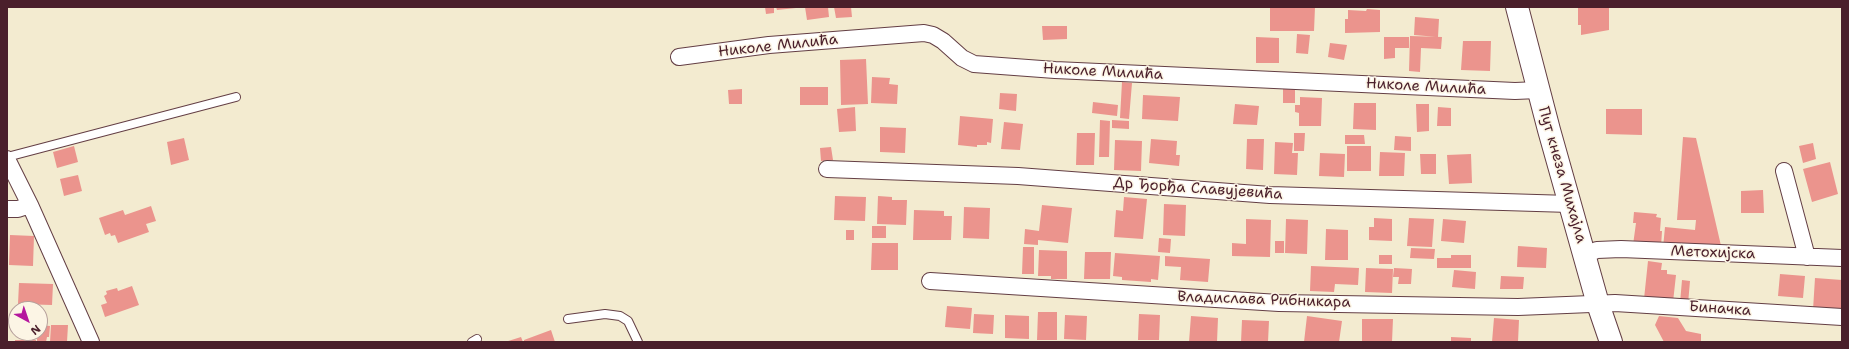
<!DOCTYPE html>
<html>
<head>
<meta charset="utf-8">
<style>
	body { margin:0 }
	#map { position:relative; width:1849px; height:349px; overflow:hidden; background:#f3ebd0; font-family:"Shantell Sans",sans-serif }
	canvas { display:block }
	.frame { position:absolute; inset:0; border:8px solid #4a1f2b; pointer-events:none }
	.north { position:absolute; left:8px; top:301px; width:40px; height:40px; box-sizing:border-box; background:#fcf5e5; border:1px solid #b59f9b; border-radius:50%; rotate:140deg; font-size:11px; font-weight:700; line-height:16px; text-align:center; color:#4a1f2b }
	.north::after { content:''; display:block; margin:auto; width:14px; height:18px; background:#b5179e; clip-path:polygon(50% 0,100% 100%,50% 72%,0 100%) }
</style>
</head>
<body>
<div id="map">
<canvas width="1849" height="349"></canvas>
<div class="frame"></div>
<div class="north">N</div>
</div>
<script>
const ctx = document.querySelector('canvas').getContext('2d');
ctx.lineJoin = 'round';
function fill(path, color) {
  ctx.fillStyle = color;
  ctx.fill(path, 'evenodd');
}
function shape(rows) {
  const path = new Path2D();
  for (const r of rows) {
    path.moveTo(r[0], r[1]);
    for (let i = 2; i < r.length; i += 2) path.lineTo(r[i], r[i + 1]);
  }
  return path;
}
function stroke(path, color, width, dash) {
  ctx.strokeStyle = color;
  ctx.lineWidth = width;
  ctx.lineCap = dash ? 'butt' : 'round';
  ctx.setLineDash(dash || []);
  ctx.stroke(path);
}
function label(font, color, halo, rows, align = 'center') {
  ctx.font = font + ' "Shantell Sans",sans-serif';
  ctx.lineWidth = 3;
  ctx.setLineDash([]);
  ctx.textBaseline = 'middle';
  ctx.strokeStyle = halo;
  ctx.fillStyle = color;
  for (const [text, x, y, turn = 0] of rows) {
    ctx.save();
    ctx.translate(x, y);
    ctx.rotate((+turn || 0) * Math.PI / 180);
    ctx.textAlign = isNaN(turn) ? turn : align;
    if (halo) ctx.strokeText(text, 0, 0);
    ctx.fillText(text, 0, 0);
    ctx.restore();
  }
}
const building = shape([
	[765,7,774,7,774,13,766,14],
	[776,7,796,7,796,8,777,10],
	[805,7,828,7,829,17,807,20],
	[834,7,851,7,852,17,836,18],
	[1270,7,1315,7,1314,31,1270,31],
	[1578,7,1609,7,1609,30,1581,35,1581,25,1578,25],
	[1367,9,1380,10,1380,32,1345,33,1345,19,1348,19,1348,10,1366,11],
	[1415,17,1439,19,1438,37,1414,35],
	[1042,26,1067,26,1067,39,1043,40],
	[1297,34,1310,35,1308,54,1296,53],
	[1410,36,1442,37,1441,49,1421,48,1420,72,1409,71],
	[1256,37,1279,38,1279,63,1256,63],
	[1384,37,1409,37,1409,48,1395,48,1395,58,1384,59],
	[1463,41,1491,41,1490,71,1461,70],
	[1330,43,1347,45,1344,60,1328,57],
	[866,59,868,104,841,105,840,60],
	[872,77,890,78,889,84,898,85,897,104,871,103],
	[1122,82,1132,83,1129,119,1120,118],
	[800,87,828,87,828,105,800,105],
	[1283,88,1295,88,1295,103,1283,103],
	[742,89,742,104,729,104,728,90],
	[1000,93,1017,94,1016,111,999,109],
	[1143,95,1180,97,1178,121,1142,119],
	[1300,97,1322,98,1321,126,1299,126,1299,113,1295,112,1295,105,1300,105],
	[1093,102,1118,105,1117,116,1092,113],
	[1354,103,1376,103,1376,130,1353,129],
	[1235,104,1259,106,1257,125,1233,124],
	[1416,104,1429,104,1429,131,1417,132],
	[855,107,856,131,839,132,837,109],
	[1438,107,1451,108,1451,126,1437,126],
	[1606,109,1642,109,1642,135,1606,134],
	[960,116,993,119,991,143,987,142,987,145,977,145,977,147,958,145],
	[1100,120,1110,121,1109,157,1099,157],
	[1112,120,1129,121,1129,129,1112,128],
	[1004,122,1023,124,1020,150,1001,149],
	[880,127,906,128,905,153,880,152],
	[1077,133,1095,133,1094,165,1076,165],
	[1294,133,1305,133,1304,151,1294,151],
	[1345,135,1364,135,1365,144,1345,144],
	[1395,136,1411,137,1411,151,1394,150],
	[1683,137,1696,138,1722,250,1663,248,1665,227,1695,230,1696,220,1677,220],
	[184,138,189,160,171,165,167,142],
	[1151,139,1177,141,1176,155,1180,155,1179,166,1149,163],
	[1247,139,1264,139,1263,170,1246,169],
	[1115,140,1142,141,1141,171,1114,170],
	[1275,142,1293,143,1292,153,1298,153,1297,175,1274,174],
	[1813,143,1816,159,1803,163,1799,146],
	[74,146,78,162,57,168,53,152],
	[1347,146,1371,146,1371,171,1347,171],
	[831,147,833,160,821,161,820,148],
	[1380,152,1405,153,1404,176,1379,176],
	[1320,153,1345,154,1344,177,1319,176],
	[1420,154,1436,154,1436,174,1421,174],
	[1471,154,1472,183,1449,184,1447,155],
	[1830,162,1838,194,1812,202,1803,169],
	[78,175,82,191,64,196,60,179],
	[1763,190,1764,213,1741,213,1741,191],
	[835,196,866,197,865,221,834,220],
	[878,196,892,197,892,200,907,200,906,225,877,224],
	[1124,197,1147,199,1143,239,1114,237,1116,210,1123,211],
	[1164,204,1186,205,1185,236,1163,235],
	[1042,205,1072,208,1068,243,1038,240,1038,245,1024,244,1025,229,1039,231],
	[151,206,156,221,146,224,149,232,118,243,115,235,111,236,110,233,105,235,99,218,123,210,125,215],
	[964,207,990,208,989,239,963,238],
	[914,210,944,211,944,216,952,216,951,240,913,240],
	[1634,212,1657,214,1656,217,1661,218,1660,231,1662,231,1661,247,1633,245,1636,223,1633,223],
	[1374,218,1392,219,1392,241,1369,240,1369,227,1374,227],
	[1409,218,1434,219,1432,247,1407,246],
	[1246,219,1271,220,1270,257,1232,256,1232,243,1246,244],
	[1286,219,1308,220,1307,254,1285,253],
	[1443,219,1466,221,1464,243,1441,241],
	[872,226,886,226,886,238,872,238],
	[1326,229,1348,230,1348,260,1325,260],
	[846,230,854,230,854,240,846,240],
	[10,235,34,236,33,266,9,265],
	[1159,238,1171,239,1170,253,1158,252],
	[1275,241,1284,241,1284,253,1275,253],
	[872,243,898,243,898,270,871,270],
	[1518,246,1547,248,1546,268,1517,267],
	[1023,247,1034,247,1034,274,1022,274],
	[1411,248,1435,249,1434,259,1410,258],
	[1039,250,1067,251,1067,279,1051,279,1051,276,1038,276],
	[1085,252,1111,252,1110,279,1084,279],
	[1115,253,1160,256,1158,280,1151,279,1151,282,1122,280,1122,277,1113,276],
	[1379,255,1392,255,1392,264,1379,264],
	[1451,255,1471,255,1471,268,1437,268,1437,258,1451,258],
	[1165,256,1210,259,1208,282,1180,280,1181,267,1165,266],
	[1648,261,1662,263,1661,270,1667,270,1667,274,1676,275,1673,302,1644,299],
	[1311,266,1359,268,1358,285,1335,284,1334,292,1310,291],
	[1366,268,1393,269,1392,293,1365,292],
	[1394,268,1412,269,1411,284,1398,284,1399,277,1393,277],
	[1454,270,1476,272,1475,289,1452,287],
	[1780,274,1805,276,1803,298,1778,296],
	[1501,276,1524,277,1523,289,1500,289],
	[1815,278,1842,280,1842,311,1813,310],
	[1682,280,1690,281,1688,304,1680,303],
	[19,283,53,284,52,305,18,304],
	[132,286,139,305,105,317,101,305,107,303,104,296,107,294,106,291,117,288,118,291],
	[947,306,972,308,970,329,945,327],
	[1038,312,1057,312,1057,340,1037,340],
	[974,314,994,315,993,334,973,333],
	[1139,314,1160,315,1159,340,1138,340],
	[1005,315,1029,316,1029,339,1005,338],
	[1065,315,1087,316,1086,340,1064,339],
	[1191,316,1218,318,1217,342,1189,342],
	[1307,316,1342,321,1339,342,1304,342],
	[1659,316,1678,318,1686,331,1701,334,1701,342,1664,342,1655,325],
	[1494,318,1519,320,1518,342,1492,342],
	[1362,319,1393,319,1392,342,1362,342],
	[1242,320,1269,321,1268,342,1241,342],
	[40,325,50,326,49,337,47,337,46,342,37,342,37,333,40,333],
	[51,325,68,325,67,342,50,342],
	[551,330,555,342,524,342,524,340],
	[521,337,523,342,505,342],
	[1451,337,1471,338,1471,342,1451,342],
	[15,340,36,340,36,342,15,342]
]);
const service = shape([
	[7,157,236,97],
	[568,319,605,314,620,316,628,321,638,342],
	[472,342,477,339]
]);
const minor = shape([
	[679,57,769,45,924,33,933,35,943,41,962,58,974,64,1055,70,1515,91,1538,90],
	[7,159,30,205,91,342],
	[827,169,1018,176,1270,195,1570,204],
	[1784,171,1807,257],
	[7,209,18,209,30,205],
	[1584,255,1597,250,1621,249,1842,258],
	[930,281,1279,303,1518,307,1615,303,1842,317]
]);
const secondary = shape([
	[1517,7,1549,130,1598,304,1611,342]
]);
const streetNames = [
	["Николе Милића",778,46,-6],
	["Николе Милића",1103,72,3],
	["Николе Милића",1426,87,3],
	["Пут кнеза Михајла",1562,175,74],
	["Др Ђорђа Славујевића",1198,189,4],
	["Метохијска",1713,253,2],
	["Владислава Рибникара",1264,300,2],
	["Биначка",1720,309,4]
];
fill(building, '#eb948d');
stroke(service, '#633e44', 10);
stroke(minor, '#633e44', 18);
stroke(secondary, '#633e44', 24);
stroke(service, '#fff', 8);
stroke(minor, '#fff', 16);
stroke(secondary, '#fff', 22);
label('15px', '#4a1f2b', '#fcf5e5', streetNames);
</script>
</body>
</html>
